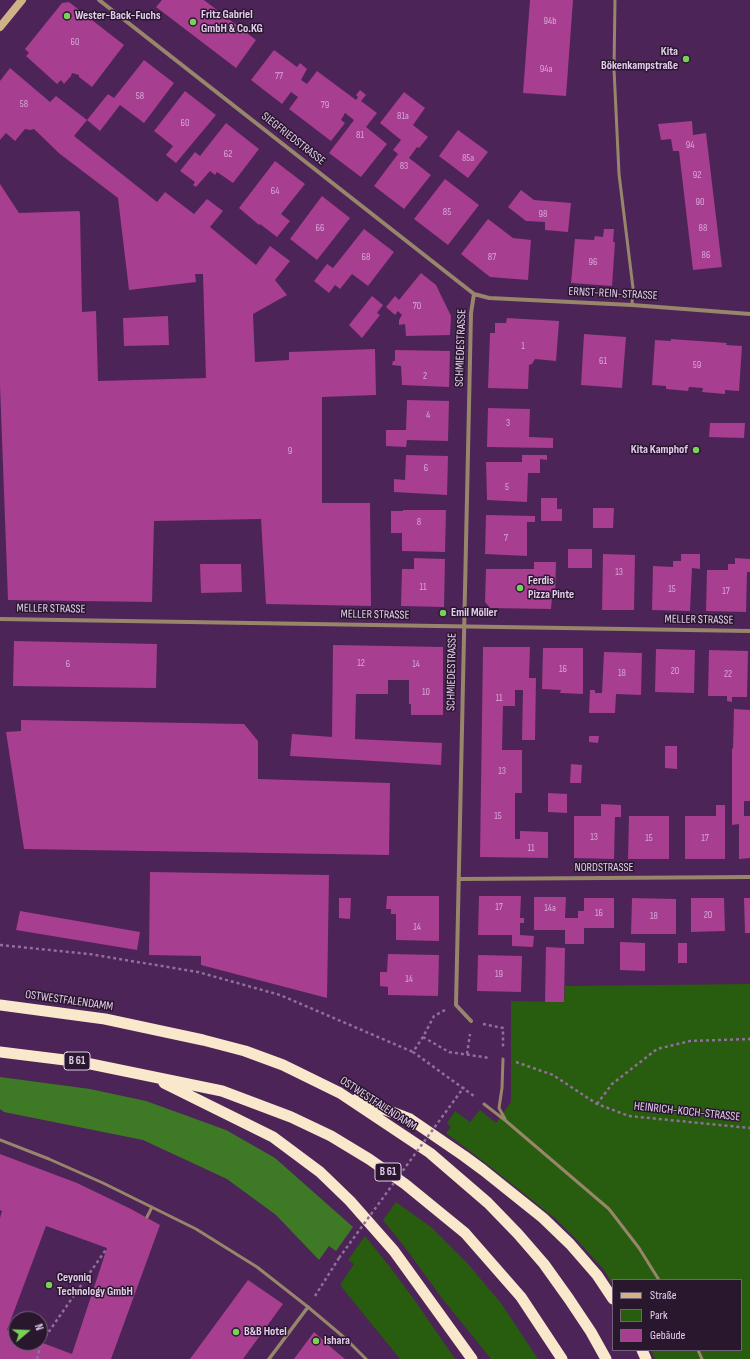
<!DOCTYPE html>
<html>
<head>
<meta charset="utf-8">
<style>
	body { margin:0 }
	#map { position:relative; width:750px; height:1359px; overflow:hidden; background:#4c2458; font-family:"Sofia Sans Condensed",sans-serif }
	canvas { display:block }
	.legend { position:absolute; left:612px; top:1279px; width:130px; height:72px; box-sizing:border-box; background:#29172e; border:1px solid #74607a; margin:0; padding:5px 7px; list-style:none; font-size:12px; color:#e5cded }
	.legend li { display:flex; align-items:center; gap:8px; height:20px }
	.legend b { width:20px; border:1px solid #74607a }
	.north { position:absolute; left:8px; top:1311px; width:40px; height:40px; box-sizing:border-box; background:#29172e; border:1px solid #74607a; border-radius:50%; rotate:71deg; font-size:11px; font-weight:700; line-height:16px; text-align:center; color:#e5cded }
	.north::after { content:''; display:block; margin:auto; width:14px; height:18px; background:#7ad157; clip-path:polygon(50% 0,100% 100%,50% 72%,0 100%) }
</style>
</head>
<body>
<div id="map">
<canvas width="750" height="1359"></canvas>
<ul class="legend">
<li><b style="height:5px;background:#cfb387"></b>Straße</li>
<li><b style="height:11px;background:#285c0f"></b>Park</li>
<li><b style="height:11px;background:#a73e8f"></b>Gebäude</li>
</ul>
<div class="north">N</div>
</div>
<script>
const ctx = document.querySelector('canvas').getContext('2d');
ctx.lineJoin = 'round';
function fill(path, color) {
  ctx.fillStyle = color;
  ctx.fill(path, 'evenodd');
}
function shape(rows) {
  const path = new Path2D();
  for (const r of rows) {
    path.moveTo(r[0], r[1]);
    for (let i = 2; i < r.length; i += 2) path.lineTo(r[i], r[i + 1]);
  }
  return path;
}
function stroke(path, color, width, dash) {
  ctx.strokeStyle = color;
  ctx.lineWidth = width;
  ctx.lineCap = dash ? 'butt' : 'round';
  ctx.setLineDash(dash || []);
  ctx.stroke(path);
}
function label(font, color, halo, rows, align = 'center') {
  ctx.font = font + ' "Sofia Sans Condensed",sans-serif';
  ctx.lineWidth = 3;
  ctx.setLineDash([]);
  ctx.textBaseline = 'middle';
  ctx.strokeStyle = halo;
  ctx.fillStyle = color;
  for (const [text, x, y, turn = 0] of rows) {
    ctx.save();
    ctx.translate(x, y);
    ctx.rotate((+turn || 0) * Math.PI / 180);
    ctx.textAlign = isNaN(turn) ? turn : align;
    if (halo) ctx.strokeText(text, 0, 0);
    ctx.fillText(text, 0, 0);
    ctx.restore();
  }
}
const green = shape([
	[750,984,750,1359,655,1359,651,1350,741,1350,741,1280,613,1280,613,1285,604,1270,577,1240,557,1220,488,1165,446,1133,451,1127,447,1123,455,1111,470,1122,480,1110,496,1123,511,1102,511,1001,564,1002,565,986],
	[396,1202,431,1227,468,1264,501,1303,538,1359,491,1359,441,1297,407,1250,383,1220],
	[365,1236,390,1267,416,1302,455,1359,400,1359,340,1285,354,1264,348,1260]
]);
const forest = shape([
	[0,1077,90,1089,146,1101,226,1130,275,1158,353,1227,336,1251,329,1246,319,1260,276,1215,227,1179,143,1140,4,1112,0,1109]
]);
const building = shape([
	[162,0,204,0,256,40,236,68,156,7],
	[530,0,573,0,566,96,523,93],
	[69,2,124,45,92,87,79,77,79,75,72,73,71,76,64,84,61,80,57,84,26,56,29,53,25,49,62,3],
	[274,50,297,67,300,63,307,69,301,80,307,84,317,71,356,100,358,97,356,95,360,90,366,95,361,101,377,113,366,127,387,144,361,177,329,153,354,120,345,113,341,120,345,123,331,141,289,109,298,97,291,92,282,104,251,80],
	[144,60,174,83,144,123,120,105,100,131,87,120,108,94,114,98],
	[10,68,50,102,56,96,87,120,74,136,157,202,165,192,194,214,207,199,223,211,210,227,256,265,270,246,290,261,275,280,287,295,253,314,255,362,289,360,289,352,375,349,376,395,322,397,322,503,370,503,371,606,266,604,261,519,154,521,152,602,8,600,0,385,0,184,19,213,79,211,80,213,82,312,96,311,98,381,206,378,203,274,195,274,196,282,129,290,118,198,60,154,34,129,30,130,25,129,15,141,6,133,0,140,0,81],
	[185,91,216,115,176,163,166,155,173,146,154,131],
	[404,92,425,108,413,125,428,137,419,148,417,147,409,158,431,175,404,209,374,186,398,154,393,150,401,140,380,123],
	[692,121,693,135,706,133,722,267,693,270,679,151,673,151,671,139,661,140,658,124],
	[226,123,259,149,233,183,217,172,215,175,210,171,196,187,193,185,195,182,180,171,195,152,200,156],
	[458,130,488,152,468,178,439,156],
	[275,161,305,184,281,214,290,221,277,237,260,224,259,225,239,208],
	[445,179,479,205,448,245,414,219],
	[521,190,534,200,571,203,568,232,545,230,545,222,526,221,508,207],
	[322,196,350,218,317,260,290,239],
	[488,219,513,238,531,240,528,280,490,277,461,254],
	[364,229,394,252,368,286,352,274,340,289,335,285,329,293,314,281,327,264,333,268],
	[604,229,614,229,613,242,615,242,612,286,571,283,575,239,594,240,595,236,603,237],
	[421,273,436,285,451,316,450,335,406,336,405,324,399,325,399,320,402,315,398,311,395,315,386,307,395,296,399,300],
	[372,296,383,305,377,313,380,315,362,338,349,325],
	[168,316,169,345,124,346,123,318],
	[507,318,559,321,556,361,535,359,532,364,529,365,528,389,488,388,490,333,495,333,495,323,506,323],
	[584,334,626,337,622,388,581,385],
	[671,339,727,343,726,345,742,346,739,391,725,390,725,394,702,392,703,388,689,387,688,391,666,389,666,386,652,385,655,340,671,341],
	[395,350,450,351,449,387,402,385,401,366,392,365,393,361,395,361],
	[407,400,449,401,448,441,407,440,406,447,386,446,386,430,406,430],
	[488,408,530,409,529,437,553,438,553,448,487,447],
	[710,423,745,423,744,438,709,437],
	[406,455,448,456,447,495,394,492,394,479,405,480],
	[522,455,547,455,547,460,540,459,540,473,528,473,527,502,487,500,486,462,522,462],
	[541,498,557,498,557,509,562,509,562,521,541,521],
	[593,508,614,508,613,528,593,528],
	[403,510,446,510,445,552,402,551,402,533,391,533,391,511,403,511],
	[486,515,535,516,535,522,527,522,527,556,485,554],
	[568,549,592,549,592,568,568,568],
	[603,554,635,555,634,610,602,610],
	[681,554,700,554,700,569,692,568,690,611,652,610,653,566,673,567,673,561,681,561],
	[414,558,445,559,444,607,401,606,402,569,414,569],
	[735,558,750,559,750,572,747,572,746,612,706,611,707,570,728,570,728,564,735,564],
	[534,562,556,562,555,597,552,597,551,609,490,608,485,602,486,569,534,569],
	[200,564,241,564,242,592,201,593],
	[14,641,157,644,156,688,13,686],
	[333,645,443,647,443,715,411,715,411,704,409,704,409,680,388,680,388,694,356,694,355,739,442,743,441,765,290,756,292,734,332,737],
	[483,647,530,647,529,678,536,678,535,740,522,740,523,690,515,690,515,706,503,706,502,750,522,750,522,793,515,793,515,839,520,839,520,831,548,832,548,858,480,857],
	[543,648,583,648,583,694,560,693,561,690,542,689],
	[656,649,695,650,694,693,655,692],
	[709,650,748,651,747,697,732,697,732,702,727,701,727,696,708,696],
	[604,652,642,653,641,695,616,694,615,713,589,713,590,690,595,690,595,693,602,693],
	[734,709,750,710,750,801,744,801,744,816,750,816,750,858,739,859,739,824,732,825,732,748,733,749],
	[21,720,244,724,258,741,258,779,390,783,389,855,24,849,6,732,21,731],
	[589,736,599,736,598,743,589,742],
	[665,746,677,746,677,769,665,768],
	[571,764,582,765,581,783,570,783],
	[548,793,567,794,567,813,548,812],
	[601,804,621,805,621,817,615,817,614,859,574,858,574,816,601,816],
	[716,805,725,805,725,859,685,859,685,816,716,816],
	[629,816,669,816,669,859,628,859],
	[150,872,329,875,327,998,201,965,201,956,149,955],
	[387,896,439,896,439,941,396,940,396,914,391,914,391,909,386,909],
	[479,896,521,896,520,918,524,918,524,923,520,923,520,935,534,936,533,947,512,946,512,935,478,935],
	[534,897,566,897,565,918,578,918,578,911,584,911,584,898,614,898,614,928,584,928,584,944,565,944,565,930,534,930],
	[339,898,351,898,350,919,339,918],
	[632,898,676,899,676,934,631,934],
	[691,898,724,898,725,931,691,932],
	[744,898,750,898,750,933,745,933],
	[20,911,140,932,137,950,16,930],
	[620,942,645,943,645,971,620,970],
	[678,943,687,943,687,963,678,963],
	[546,947,565,948,564,1002,545,1002],
	[388,954,439,955,438,996,388,995,388,987,380,986,380,972,387,972],
	[478,955,522,956,521,992,477,991],
	[0,1154,77,1183,131,1209,160,1225,111,1359,0,1359,0,1218,2,1211,0,1210],
	[46,1226,107,1248,72,1354,40,1342,16,1343,16,1333,7,1330],
	[248,1280,283,1304,243,1359,190,1359],
	[314,1332,334,1350,345,1359,294,1359]
]);
const path = shape([
	[0,945,89,954,198,972,280,995,413,1052],
	[445,1010,434,1016,423,1037,413,1052,474,1096],
	[483,1024,503,1028,503,1047],
	[423,1037,449,1052,490,1058],
	[467,1054,470,1034],
	[516,1062,553,1075,597,1104,629,1116,750,1128],
	[597,1104,612,1084,657,1049,690,1041,750,1039],
	[315,1296,339,1258],
	[37,1359,41,1343,107,1248]
]);
const service = shape([
	[615,0,614,69,619,174,633,288,632,305],
	[503,1059,502,1088,499,1108,505,1119],
	[484,1104,506,1121,609,1209,639,1248,659,1280],
	[0,1140,49,1159,103,1183,196,1229,257,1267,308,1307,346,1339,366,1359],
	[147,1217,152,1207],
	[698,1350,702,1359]
]);
const pedestrian = shape([
	[269,1359,308,1307]
]);
const minor = shape([
	[99,0,474,294,489,298,632,305,750,314],
	[0,619,750,631],
	[459,879,750,877],
	[471,1021,456,1005,471,313,474,294]
]);
const secondary = shape([
	[0,27,22,0]
]);
const trunk = shape([
	[0,1005,105,1019,203,1040,245,1051,283,1065,340,1093,430,1153,488,1203,518,1234,544,1264,569,1299,591,1332,606,1359],
	[0,1052,81,1062,222,1091,291,1117,331,1136,369,1159,405,1184,465,1233,521,1297,562,1359],
	[164,1083,273,1137,320,1172,350,1201,394,1251,472,1359],
	[357,1099,410,1119,464,1156,483,1170,543,1218,570,1244,597,1275,613,1299],
	[642,1350,646,1359]
]);
const pathBridge = shape([
	[339,1258,464,1087]
]);
const markers = [
	[67,16,4,"#7ad157"],
	[193,22,4,"#7ad157"],
	[686,59,4,"#7ad157"],
	[696,450,4,"#7ad157"],
	[520,588,4,"#7ad157"],
	[443,613,4,"#7ad157"],
	[49,1285,4,"#7ad157"],
	[236,1332,4,"#7ad157"],
	[316,1341,4,"#7ad157"]
];
const numberNames = [
	["94b",550,21],
	["60",75,42],
	["94a",546,69],
	["77",279,76],
	["58",140,96],
	["58",24,104],
	["79",325,105],
	["81a",403,116],
	["60",185,123],
	["81",360,135],
	["94",690,145],
	["62",228,154],
	["85a",468,158],
	["83",404,166],
	["92",697,175],
	["64",275,191],
	["90",700,202],
	["85",447,212],
	["98",543,214],
	["66",320,228],
	["88",703,228],
	["86",706,255],
	["68",366,257],
	["87",492,257],
	["96",593,262],
	["70",417,306],
	["1",523,346],
	["61",603,361],
	["59",697,365],
	["2",425,376],
	["4",428,415],
	["3",508,423],
	["9",290,451],
	["6",426,468],
	["5",507,487],
	["8",419,522],
	["7",506,538],
	["13",619,572],
	["11",423,587],
	["15",672,589],
	["17",726,591],
	["12",361,663],
	["6",68,664],
	["14",416,664],
	["16",563,669],
	["20",675,671],
	["18",622,673],
	["22",728,674],
	["10",426,692],
	["11",499,698],
	["13",502,771],
	["15",498,816],
	["13",594,837],
	["15",649,838],
	["17",705,838],
	["11",531,848],
	["17",499,907],
	["14a",550,908],
	["16",599,913],
	["20",708,915],
	["18",654,916],
	["14",417,927],
	["19",499,974],
	["14",409,979]
];
const shields = [
	[77,1061,26],
	[388,1172,26]
];
const shieldNames = [
	["B 61",77,1061],
	["B 61",388,1172]
];
const poiNames = [
	["Fritz Gabriel",201,15],
	["GmbH & Co.KG",201,29],
	["Wester-Back-Fuchs",75,16],
	["Kita",678,52,"right"],
	["Bökenkampstraße",678,66,"right"],
	["Kita Kamphof",688,450,"right"],
	["Ferdis",528,581],
	["Pizza Pinte",528,595],
	["Emil Möller",451,613],
	["Ceyoniq",57,1278],
	["Technology GmbH",57,1292],
	["B&B Hotel",244,1332],
	["Ishara",324,1341]
];
const streetNames = [
	["SIEGFRIEDSTRASSE",293,139,38],
	["ERNST-REIN-STRASSE",613,294,3],
	["SCHMIEDESTRASSE",461,348,-88],
	["MELLER STRASSE",51,609,1],
	["MELLER STRASSE",375,615,1],
	["MELLER STRASSE",699,620,1],
	["SCHMIEDESTRASSE",452,672,-89],
	["NORDSTRASSE",604,868],
	["OSTWESTFALENDAMM",69,1001,8],
	["OSTWESTFALENDAMM",378,1104,33],
	["HEINRICH-KOCH-STRASSE",687,1112,6]
];
fill(green, '#285c0f');
fill(forest, '#3e7a25');
fill(building, '#a73e8f');
stroke(path, '#906f9b', 2.5, [3, 3]);
stroke(service, '#98866b', 3);
stroke(pedestrian, '#98866b', 3.5);
stroke(minor, '#98866b', 4);
stroke(secondary, '#cfb387', 8);
stroke(trunk, '#fae8cc', 11);
stroke(pathBridge, '#906f9b', 2.5, [3, 3]);
for (const [x, y, r, color] of markers) {
  const dot = new Path2D();
  dot.arc(x, y, r, 0, 2 * Math.PI);
  ctx.fillStyle = color;
  ctx.fill(dot);
  stroke(dot, '#29172e', 1.5);
}
label('10px', '#d6a9d6', null, numberNames);
for (const [x, y, w] of shields) {
  const box = new Path2D();
  box.roundRect(x - w / 2, y - 9, w, 18, 3);
  ctx.fillStyle = '#29172e';
  ctx.fill(box);
  stroke(box, '#e5cded', 1);
}
label('bold 11px', '#e5cded', null, shieldNames);
label('bold 12px', '#e5cded', '#29172e', poiNames, 'left');
label('12px', '#e5cded', '#29172e', streetNames);
</script>
</body>
</html>
